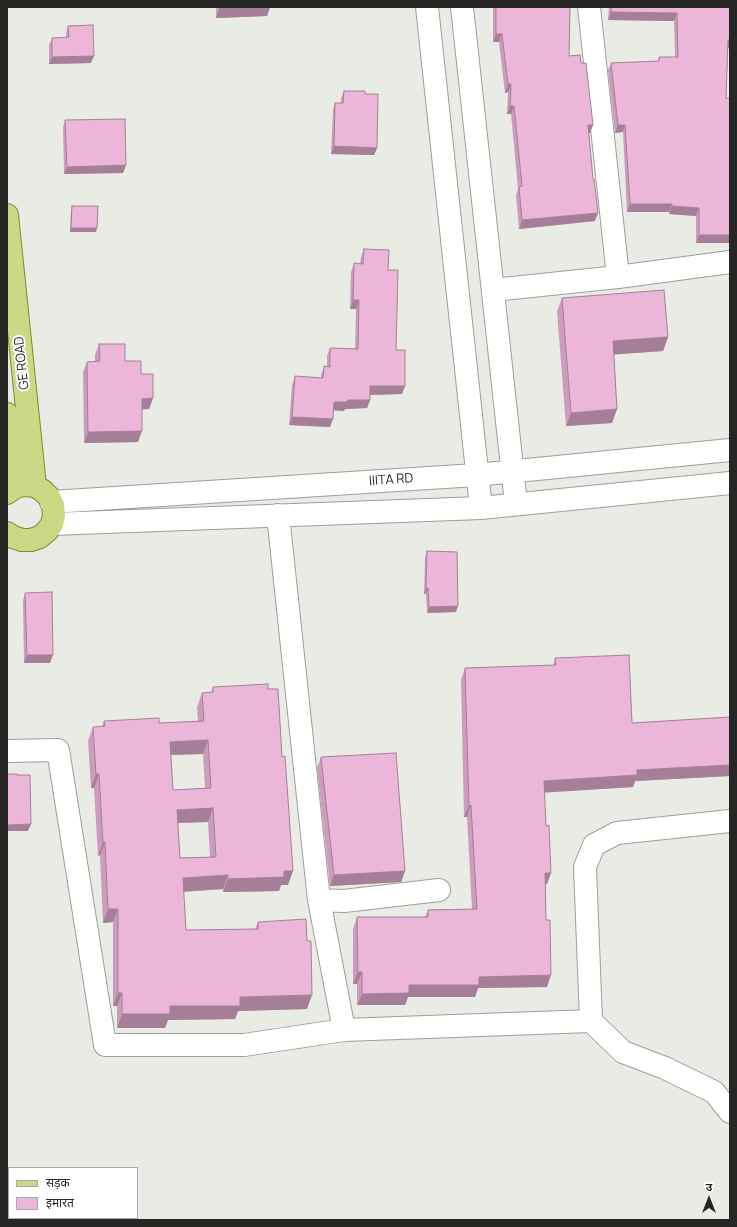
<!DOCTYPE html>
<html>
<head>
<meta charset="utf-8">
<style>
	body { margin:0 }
	#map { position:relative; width:737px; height:1227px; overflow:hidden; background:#e9ebe5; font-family:Manrope,"Noto Sans Devanagari",sans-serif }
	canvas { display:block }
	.frame { position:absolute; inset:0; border:8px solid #262725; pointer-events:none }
	.legend { position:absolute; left:8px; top:1167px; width:130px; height:52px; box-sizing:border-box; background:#fff; border:1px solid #a8a9a8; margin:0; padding:5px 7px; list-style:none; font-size:12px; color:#262725 }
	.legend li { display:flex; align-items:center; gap:8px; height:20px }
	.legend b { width:20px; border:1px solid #a8a9a8 }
	.north { position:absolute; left:689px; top:1179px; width:40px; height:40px; -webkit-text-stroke:3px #fff; paint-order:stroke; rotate:0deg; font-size:11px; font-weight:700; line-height:16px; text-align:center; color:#262725 }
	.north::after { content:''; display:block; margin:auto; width:14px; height:18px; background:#262725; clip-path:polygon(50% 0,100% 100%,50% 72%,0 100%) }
</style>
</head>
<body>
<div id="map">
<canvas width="737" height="1227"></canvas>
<div class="frame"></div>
<ul class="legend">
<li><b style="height:5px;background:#cbd985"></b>सड़क</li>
<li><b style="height:11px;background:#ecb6d8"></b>इमारत</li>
</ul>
<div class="north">उ</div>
</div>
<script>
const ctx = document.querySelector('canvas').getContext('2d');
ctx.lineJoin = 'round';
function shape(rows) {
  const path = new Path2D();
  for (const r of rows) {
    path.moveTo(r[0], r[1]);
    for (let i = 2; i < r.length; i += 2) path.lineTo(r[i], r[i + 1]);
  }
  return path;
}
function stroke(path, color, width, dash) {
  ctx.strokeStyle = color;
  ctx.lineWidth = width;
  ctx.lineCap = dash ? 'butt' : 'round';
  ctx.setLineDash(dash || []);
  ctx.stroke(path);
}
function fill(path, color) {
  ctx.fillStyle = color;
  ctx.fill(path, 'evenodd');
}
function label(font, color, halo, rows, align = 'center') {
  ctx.font = font + ' Manrope,sans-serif';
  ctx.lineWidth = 4;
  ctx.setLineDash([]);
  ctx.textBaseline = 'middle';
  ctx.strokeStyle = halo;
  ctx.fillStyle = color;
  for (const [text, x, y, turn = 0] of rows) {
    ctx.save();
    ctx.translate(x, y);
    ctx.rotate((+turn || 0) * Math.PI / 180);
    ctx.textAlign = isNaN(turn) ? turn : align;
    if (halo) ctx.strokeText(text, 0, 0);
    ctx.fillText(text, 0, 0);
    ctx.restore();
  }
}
const minor = shape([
	[427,7,481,508],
	[462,7,516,504],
	[589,7,618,277],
	[493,290,618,277,730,262],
	[51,502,476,475,730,450],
	[278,515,319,900,344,1030],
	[52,524,481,508,730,483],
	[7,751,58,750,105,1045,244,1045,344,1030,591,1021],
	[730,821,617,833,594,845,585,867,591,1021,623,1052,665,1068,714,1092,730,1112],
	[319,900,344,901,439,890]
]);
const major = shape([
	[7,215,35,486],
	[7,414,17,486],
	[7,493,17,486,26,485,35,486,43,491,49,497,53,505,54,515,52,524,47,531,40,537,31,540,22,540,13,537,7,533]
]);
const wall = shape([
	[216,7,270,7,267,16,216,18],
	[493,7,570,7,569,56,581,63,593,125,590,133,589,133,595,221,519,229,516,195,518,189,511,114,507,114,508,92,505,93,499,42,493,42],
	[609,7,730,7,730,48,728,48,726,98,730,243,696,243,696,216,669,214,669,212,627,212,623,132,615,133,608,70,611,63,658,61,659,57,675,57,674,21,608,20],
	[68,26,91,63,49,64,49,45,52,38,66,38,66,33],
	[344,91,365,94,377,148,374,155,331,154,333,110,335,103,341,103,341,98],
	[65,120,126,165,123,173,64,174,63,128],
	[72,206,96,232,70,232,71,210],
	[364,249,388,270,396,350,405,386,402,394,370,395,370,400,367,408,345,409,344,411,333,410,330,427,289,425,292,385,295,376,321,378,321,375,324,366,327,366,327,356,330,348,355,349,356,309,350,309,351,272,354,263,360,264,361,257],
	[562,298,668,337,663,351,614,354,617,409,612,423,566,426,557,311],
	[99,344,125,361,141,374,153,398,149,409,142,409,138,442,84,443,83,372,87,362,95,361,95,355],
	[427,551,456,612,427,613,426,594,424,594,425,557],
	[25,593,50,663,24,663,23,600],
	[555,658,632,723,730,717,730,776,635,781,633,787,544,792,547,884,545,885,547,987,478,988,475,997,408,997,405,1005,357,1005,357,984,353,984,353,929,357,917,425,917,428,910,472,909,467,817,464,817,461,680,465,668,553,665],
	[213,687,288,885,281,885,279,891,223,892,223,889,183,892,186,930,255,929,258,922,307,1009,238,1011,235,1019,168,1020,165,1028,117,1028,117,1006,113,1006,113,922,103,923,100,855,98,856,94,788,91,788,88,741,93,727,102,726,104,721,159,723,198,721,197,707,202,693,211,693],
	[203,754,205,788,173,790,171,755],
	[208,822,210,857,180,858,178,823],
	[321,757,405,871,401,882,330,886,317,768]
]);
const shadedWall = shape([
	[220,7,270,7,267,16,216,18],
	[611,12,677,13,674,21,608,20],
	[496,34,502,34,499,42,493,42],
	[728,40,730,40,730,48,725,48],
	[94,56,91,63,49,64,52,57],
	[508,84,511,84,508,92,505,93],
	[510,106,514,106,511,114,507,114],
	[588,125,593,125,590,133,585,134],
	[618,125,625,125,623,132,615,133],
	[334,146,377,148,374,155,331,154],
	[126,165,123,173,64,174,67,167],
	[630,204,672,204,669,212,627,212],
	[672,206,699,208,696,216,669,214],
	[598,213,595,221,519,229,522,220],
	[71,228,97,228,96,232,70,232],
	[699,235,730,235,730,243,696,243],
	[353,300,359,300,356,309,350,309],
	[668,337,663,351,608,355,613,341],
	[370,386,405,386,402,394,367,395],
	[153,398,149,409,138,410,142,399],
	[348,400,370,400,367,408,345,409,344,411,330,410,334,402],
	[617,409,612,423,566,426,571,413],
	[292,417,333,419,330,427,289,425],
	[142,431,138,442,84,443,88,432],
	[426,588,428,588,426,594,424,594],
	[458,606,456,612,427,613,429,607],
	[27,655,53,655,50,663,24,663],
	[208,740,203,754,165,755,170,742],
	[730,765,730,776,635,781,633,787,539,793,544,781,637,770],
	[96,774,99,774,94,788,91,788],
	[471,805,467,817,464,817,469,806],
	[213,808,208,822,172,823,177,810],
	[31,824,28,831,7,831,7,825],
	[103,842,105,842,100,855,98,856],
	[284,871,293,871,288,885,281,885,279,891,223,892,228,879],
	[405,871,401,882,330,886,334,875],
	[545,873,551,873,547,884,540,885],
	[228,875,223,889,178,892,183,878],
	[108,909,118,909,113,922,103,923],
	[358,972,362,972,357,984,353,984],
	[551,975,547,987,478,988,475,997,408,997,405,1005,357,1005,362,994,409,985,479,977],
	[118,993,122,993,117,1006,113,1006],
	[312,995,307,1009,238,1011,235,1019,168,1020,165,1028,117,1028,122,1014,170,1006,240,997]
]);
const building = shape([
	[496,7,570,7,569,56,580,55,581,63,586,63,593,125,588,125,593,179,594,179,598,213,522,220,519,187,522,186,514,106,510,106,511,84,508,84,502,34,496,34,496,7],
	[611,7,730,7,730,40,728,40,726,98,730,98,730,235,699,235,699,208,672,206,672,204,630,204,625,125,618,125,611,63,659,61,659,57,678,57,677,13,611,12,611,7],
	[93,25,94,56,52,57,52,38,69,37,68,26,93,25],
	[344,91,365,91,365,94,378,94,377,148,334,146,335,103,343,103,344,91],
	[125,119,126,165,67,167,65,120,125,119],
	[72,206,98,206,97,228,71,228,72,206],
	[364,249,389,250,388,270,398,270,396,350,405,350,405,386,370,386,370,400,348,400,347,402,334,402,333,419,292,417,295,376,323,378,324,366,330,367,330,348,358,349,359,300,353,300,354,263,363,264,364,249],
	[664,290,668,337,613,341,617,409,571,413,562,298,664,290],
	[99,344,125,344,125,361,141,361,141,374,153,374,153,398,142,399,142,431,88,432,87,362,100,361,99,344],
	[427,551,457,552,458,606,429,607,428,588,426,588,427,551],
	[52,592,53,655,27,655,25,593,52,592],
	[629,655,632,723,730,717,730,765,637,770,637,775,544,781,546,826,549,825,551,873,545,873,546,920,550,920,551,975,479,977,479,985,409,985,409,993,362,994,362,972,358,972,357,917,428,917,428,910,477,909,471,805,469,806,465,668,556,665,555,658,629,655],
	[268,684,268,689,278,689,282,757,285,756,293,871,284,871,284,877,228,879,228,875,183,878,186,930,258,929,258,922,306,919,307,941,311,941,312,995,240,997,240,1006,170,1006,170,1014,122,1014,122,993,118,993,118,909,108,909,105,842,103,842,99,774,96,774,93,727,105,726,104,721,159,718,159,723,204,721,202,693,213,692,213,687,268,684],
	[208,740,211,788,173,790,170,742,208,740],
	[213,808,216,857,180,858,177,810,213,808],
	[396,753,405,871,334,875,321,757,396,753],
	[7,774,17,774,17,775,30,775,31,824,7,825,7,774]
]);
const streetNames = [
	["GE ROAD",22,363,-96],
	["IIITA RD",391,480,-4]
];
stroke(minor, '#9c9e98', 24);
stroke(major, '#7b8a2e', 24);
stroke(minor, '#fff', 22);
stroke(major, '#cbd985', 22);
fill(wall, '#cb9dba');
fill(shadedWall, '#a57f97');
fill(building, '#ecb6d8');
stroke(building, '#a57f97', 1);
label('13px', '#262725', '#fff', streetNames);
</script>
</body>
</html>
